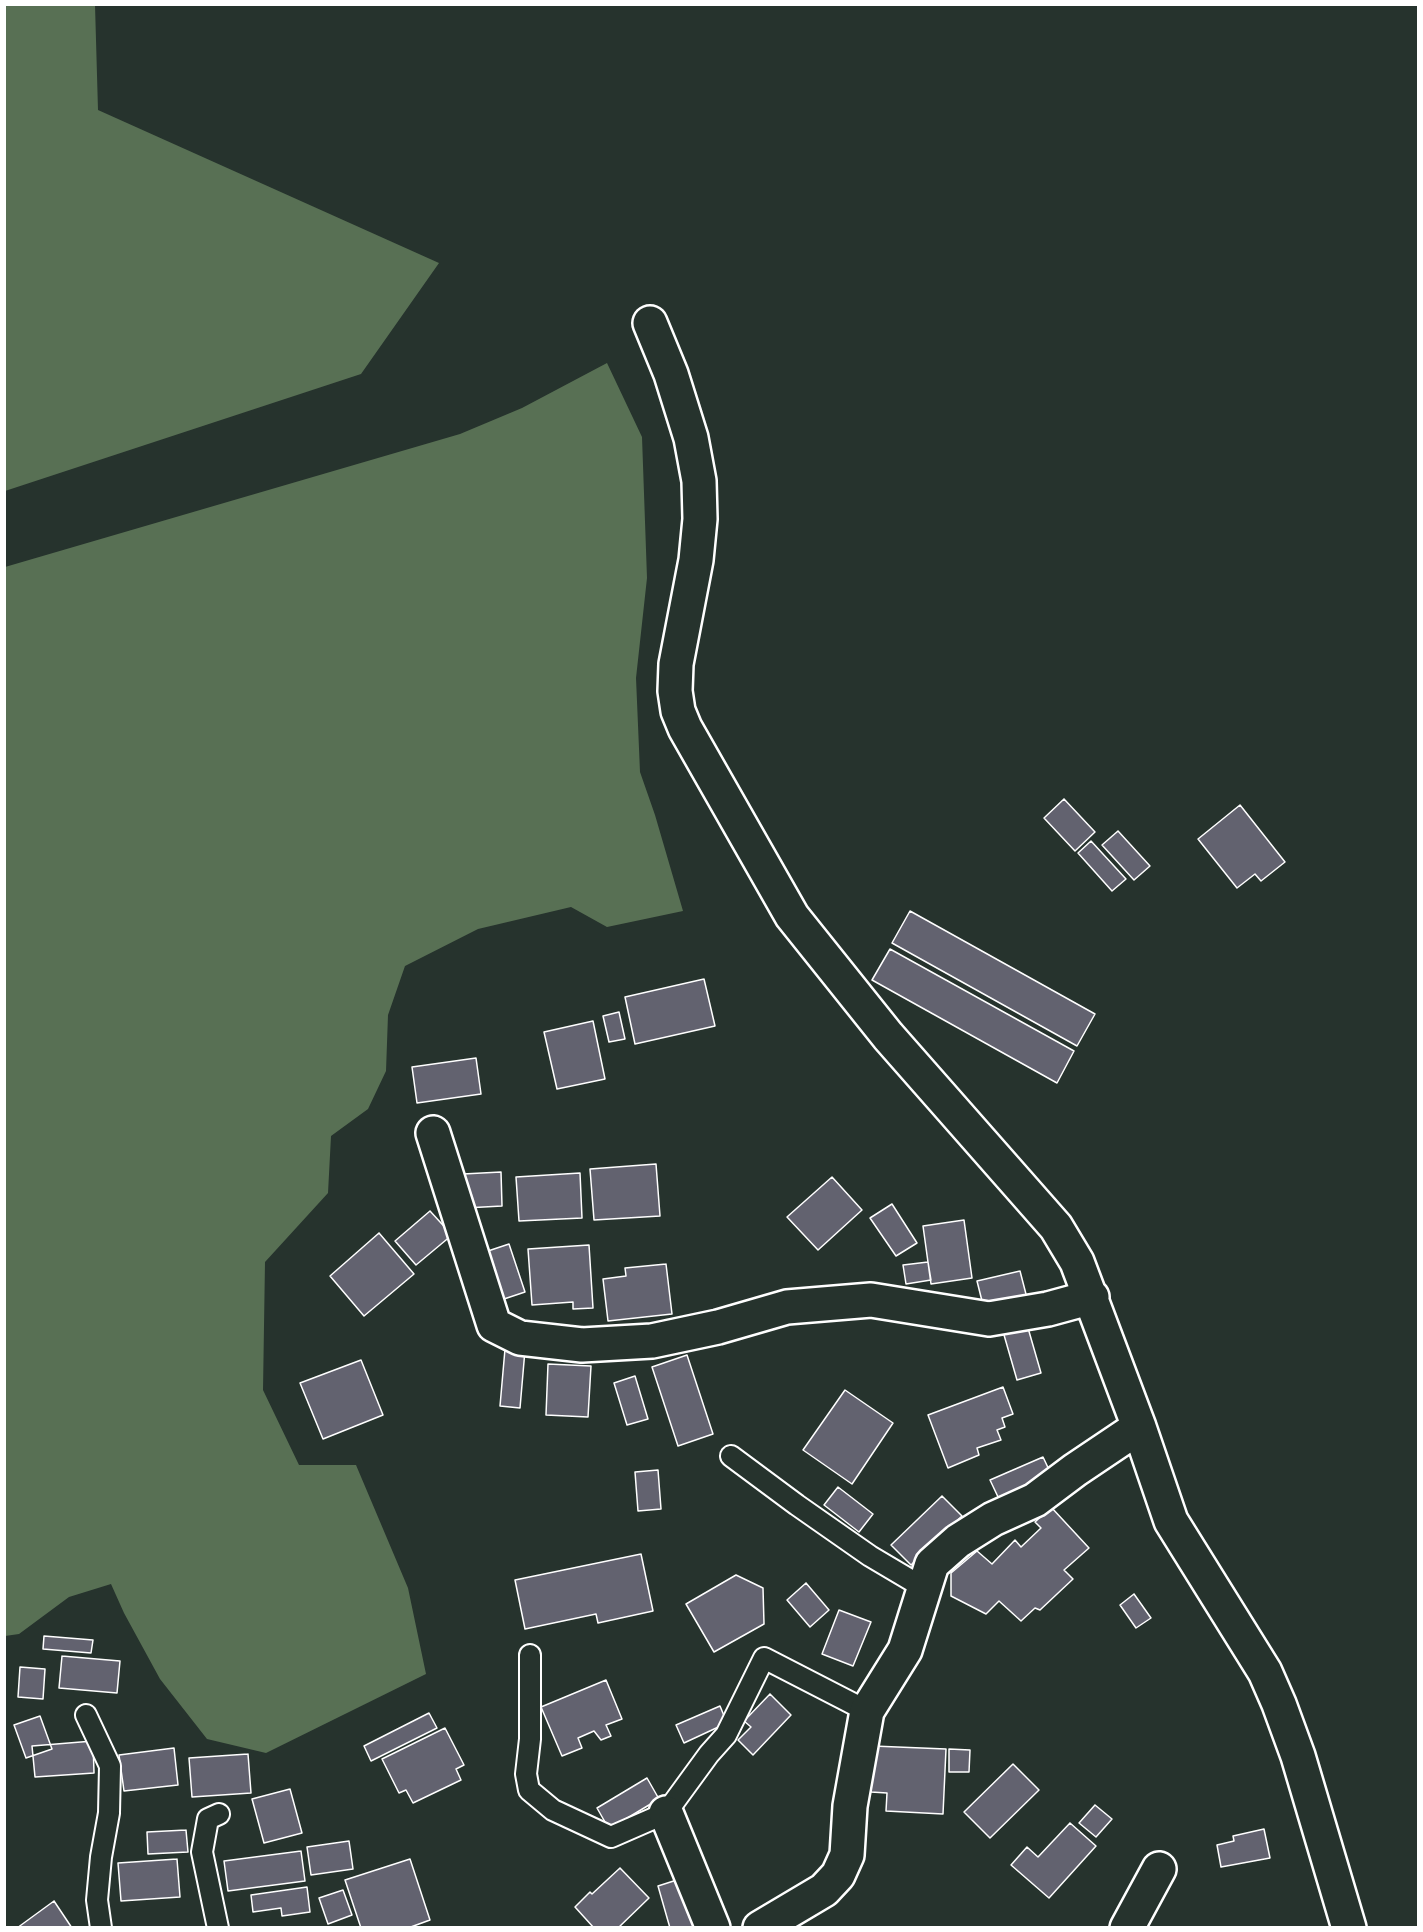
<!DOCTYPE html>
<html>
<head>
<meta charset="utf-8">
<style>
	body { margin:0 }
	#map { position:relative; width:1423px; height:1932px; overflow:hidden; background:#26332d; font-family:"Architects Daughter",sans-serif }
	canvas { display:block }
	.frame { position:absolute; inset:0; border:6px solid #fff; pointer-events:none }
</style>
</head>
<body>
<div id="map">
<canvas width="1423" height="1932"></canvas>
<div class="frame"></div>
</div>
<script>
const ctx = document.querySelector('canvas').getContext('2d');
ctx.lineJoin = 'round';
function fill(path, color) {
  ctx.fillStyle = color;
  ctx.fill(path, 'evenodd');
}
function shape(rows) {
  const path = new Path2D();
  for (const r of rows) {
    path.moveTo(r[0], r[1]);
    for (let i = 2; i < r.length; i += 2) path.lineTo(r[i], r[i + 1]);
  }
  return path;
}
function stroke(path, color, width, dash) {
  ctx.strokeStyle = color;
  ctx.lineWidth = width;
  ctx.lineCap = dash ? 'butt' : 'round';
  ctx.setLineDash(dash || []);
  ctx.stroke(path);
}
const green = shape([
	[4,5,95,5,98,110,439,263,361,374,5,491],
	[607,363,642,437,647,578,636,678,640,772,655,815,683,911,607,927,571,907,478,929,405,966,388,1015,386,1071,368,1109,331,1136,328,1193,265,1262,263,1390,299,1465,356,1465,408,1588,426,1674,266,1753,207,1739,160,1679,124,1613,111,1584,69,1597,19,1634,5,1636,5,567,460,434,522,408]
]);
const building = shape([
	[1064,799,1095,832,1075,851,1044,818,1064,799],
	[1240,805,1285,862,1261,881,1255,874,1237,888,1198,839,1240,805],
	[1118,831,1150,866,1134,880,1102,845,1118,831],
	[1091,841,1126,879,1112,891,1078,853,1091,841],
	[910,911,1095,1014,1077,1046,892,943,910,911],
	[890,949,1074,1051,1057,1083,872,980,890,949],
	[704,979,715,1026,635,1044,625,997,704,979],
	[619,1012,625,1039,609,1042,603,1016,619,1012],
	[593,1021,605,1079,557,1089,544,1032,593,1021],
	[476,1058,481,1094,417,1103,412,1067,476,1058],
	[656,1164,660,1216,594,1220,590,1169,656,1164],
	[501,1172,502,1206,465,1208,463,1174,501,1172],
	[580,1173,582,1218,519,1221,516,1177,580,1173],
	[832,1177,862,1210,818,1250,787,1217,832,1177],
	[892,1204,917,1243,896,1256,870,1218,892,1204],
	[430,1211,452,1235,416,1265,395,1241,430,1211],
	[964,1220,972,1278,931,1284,923,1226,964,1220],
	[379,1233,414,1274,364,1316,330,1276,379,1233],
	[509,1244,525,1292,501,1300,485,1252,509,1244],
	[589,1245,593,1308,573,1309,573,1302,532,1305,528,1249,589,1245],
	[928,1262,931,1280,906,1284,903,1265,928,1262],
	[666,1264,672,1314,608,1321,603,1279,626,1276,625,1268,666,1264],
	[1020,1271,1027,1298,984,1309,977,1281,1020,1271],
	[1026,1321,1041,1373,1017,1380,1002,1328,1026,1321],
	[505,1349,525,1350,520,1408,500,1406,505,1349],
	[687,1355,713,1434,678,1446,652,1367,687,1355],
	[361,1360,383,1415,323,1439,300,1383,361,1360],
	[548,1364,591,1366,588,1417,546,1415,548,1364],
	[635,1376,648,1419,627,1425,614,1383,635,1376],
	[1003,1387,1013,1414,1002,1418,1005,1427,997,1430,1001,1440,977,1448,979,1455,948,1468,928,1415,1003,1387],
	[845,1390,893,1423,852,1484,803,1450,845,1390],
	[1043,1457,1052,1476,999,1499,990,1480,1043,1457],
	[658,1470,661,1509,638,1511,635,1472,658,1470],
	[838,1487,873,1514,859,1532,824,1505,838,1487],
	[942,1496,962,1516,911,1565,891,1545,942,1496],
	[1051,1507,1089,1548,1064,1570,1073,1579,1040,1610,1035,1608,1021,1621,999,1601,986,1614,951,1596,951,1573,977,1551,992,1564,1015,1540,1021,1547,1041,1528,1035,1522,1051,1507],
	[641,1554,653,1611,598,1623,596,1614,525,1629,515,1580,641,1554],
	[736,1575,763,1588,764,1624,714,1652,686,1604,736,1575],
	[806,1583,829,1610,810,1627,787,1600,806,1583],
	[1134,1594,1151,1618,1136,1628,1120,1605,1134,1594],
	[839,1610,871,1622,853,1666,822,1654,839,1610],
	[44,1636,93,1640,91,1653,43,1649,44,1636],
	[62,1656,120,1661,117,1693,59,1688,62,1656],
	[20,1667,45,1669,43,1699,18,1697,20,1667],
	[606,1680,622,1719,606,1725,611,1736,601,1740,594,1731,578,1738,582,1748,562,1756,541,1707,606,1680],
	[770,1694,791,1715,753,1755,738,1740,751,1727,744,1721,770,1694],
	[720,1706,727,1723,684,1743,676,1725,720,1706],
	[429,1713,437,1728,371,1761,364,1746,429,1713],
	[40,1716,52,1749,26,1758,14,1725,40,1716],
	[445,1728,464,1765,456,1769,461,1780,413,1803,406,1790,399,1793,382,1759,445,1728],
	[93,1741,94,1773,35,1777,32,1746,93,1741],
	[873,1746,946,1749,943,1814,886,1811,887,1793,871,1792,873,1746],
	[174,1748,178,1785,124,1791,119,1755,174,1748],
	[949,1749,970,1750,969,1772,949,1772,949,1749],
	[248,1754,251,1793,192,1797,189,1758,248,1754],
	[1013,1764,1039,1790,990,1838,964,1812,1013,1764],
	[647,1778,659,1799,609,1829,597,1808,647,1778],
	[290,1789,302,1833,264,1843,252,1799,290,1789],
	[1095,1805,1112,1819,1096,1837,1079,1823,1095,1805],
	[1070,1823,1096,1846,1049,1898,1011,1865,1027,1847,1038,1857,1070,1823],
	[1264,1829,1270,1858,1221,1867,1217,1845,1234,1841,1233,1836,1264,1829],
	[186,1830,188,1852,148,1854,147,1832,186,1830],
	[349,1841,353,1869,311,1875,307,1847,349,1841],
	[301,1851,305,1881,228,1891,224,1861,301,1851],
	[177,1859,180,1897,121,1901,118,1863,177,1859],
	[410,1859,430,1920,408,1928,361,1928,345,1880,410,1859],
	[620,1868,649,1898,618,1928,594,1928,575,1907,590,1892,592,1894,620,1868],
	[683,1878,698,1928,670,1928,658,1886,683,1878],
	[307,1887,310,1912,282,1916,281,1908,253,1912,251,1895,307,1887],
	[343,1890,352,1915,328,1924,319,1898,343,1890],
	[54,1901,72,1928,17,1928,54,1901]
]);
const lane = shape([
	[731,1456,797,1505,870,1556,924,1588],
	[530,1655,530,1739,526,1774,529,1790,553,1810,611,1837,666,1813,709,1754,726,1735,764,1658,867,1711],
	[86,1715,110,1766,109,1813,101,1857,97,1900,101,1928],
	[218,1928,202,1852,208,1819,219,1814]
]);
const street = shape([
	[650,323,671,374,691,438,699,481,700,519,696,560,676,664,675,691,678,711,685,728,792,916,888,1036,1056,1227,1077,1262,1139,1427,1171,1521,1265,1672,1279,1704,1298,1756,1349,1928],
	[433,1133,494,1325,520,1338,582,1345,652,1341,718,1327,787,1307,871,1300,989,1319,1048,1309,1092,1297],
	[666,1813,713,1928],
	[760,1928,824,1890,838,1875,847,1855,850,1806,867,1711,905,1650,932,1564,958,1541,993,1519,1035,1500,1075,1470,1139,1427],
	[1127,1928,1159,1869]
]);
fill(green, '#587054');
fill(building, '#62626f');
stroke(building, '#fff', 1.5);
stroke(lane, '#fff', 24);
stroke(street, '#fff', 38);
stroke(lane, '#26332d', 20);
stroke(street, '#26332d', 33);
</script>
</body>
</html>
